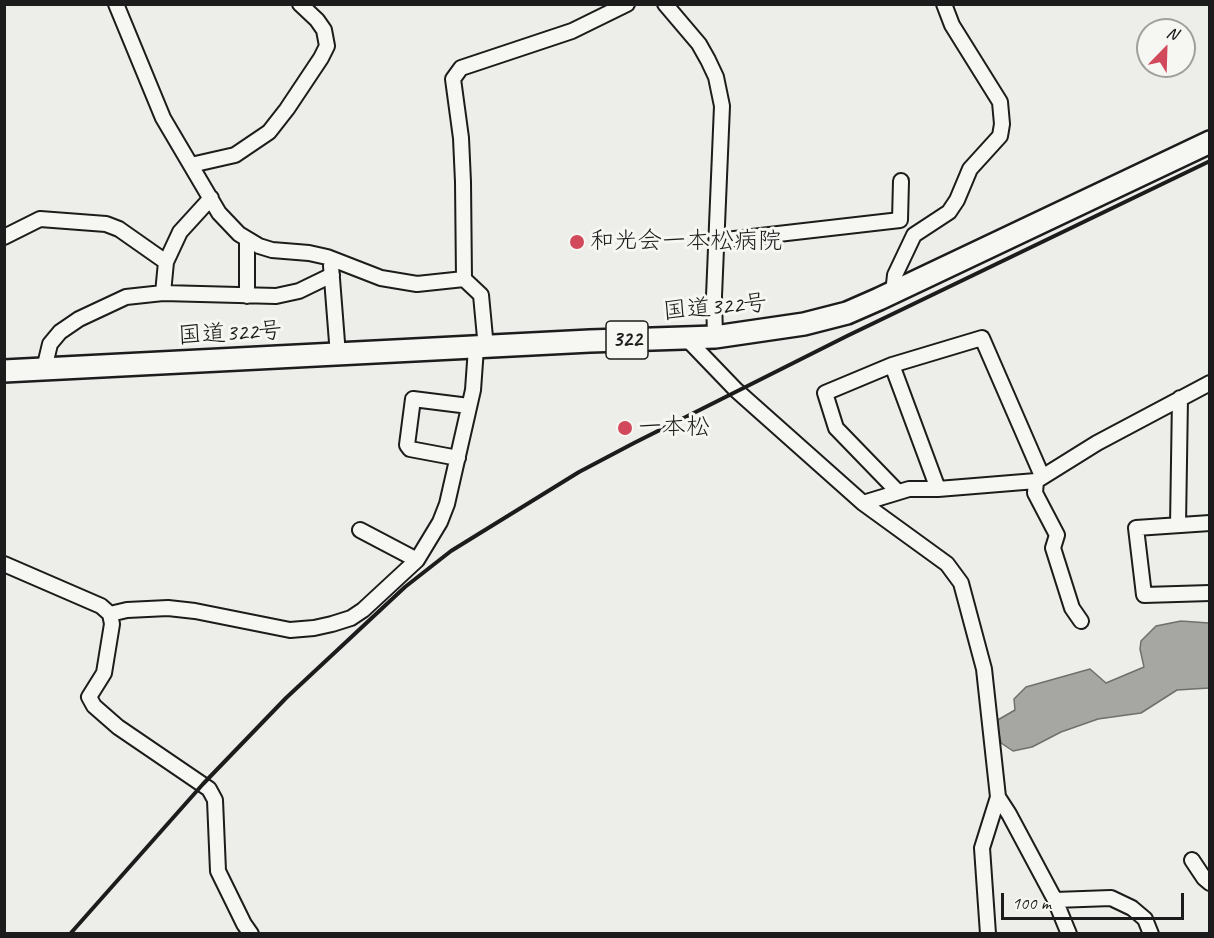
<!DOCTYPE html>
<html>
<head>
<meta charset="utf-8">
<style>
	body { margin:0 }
	#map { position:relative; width:1214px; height:938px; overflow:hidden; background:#edede9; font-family:Caveat,sans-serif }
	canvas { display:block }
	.frame { position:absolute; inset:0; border:6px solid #1c1c1c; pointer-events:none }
	.north { position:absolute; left:1136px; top:18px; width:60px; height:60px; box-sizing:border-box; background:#f6f6f2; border:2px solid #9f9f9c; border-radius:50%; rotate:23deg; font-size:16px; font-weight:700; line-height:24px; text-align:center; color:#1c1c1c }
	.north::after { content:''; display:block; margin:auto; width:21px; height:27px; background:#d1495b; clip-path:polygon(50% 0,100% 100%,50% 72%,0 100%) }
	.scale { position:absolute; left:1001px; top:893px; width:183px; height:27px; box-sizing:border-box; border:3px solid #1c1c1c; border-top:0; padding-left:8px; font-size:18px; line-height:21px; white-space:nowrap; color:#1c1c1c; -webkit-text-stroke:4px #f6f6f2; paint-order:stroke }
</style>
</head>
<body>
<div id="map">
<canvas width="1214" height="938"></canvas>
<div class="frame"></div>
<div class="north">N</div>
<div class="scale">100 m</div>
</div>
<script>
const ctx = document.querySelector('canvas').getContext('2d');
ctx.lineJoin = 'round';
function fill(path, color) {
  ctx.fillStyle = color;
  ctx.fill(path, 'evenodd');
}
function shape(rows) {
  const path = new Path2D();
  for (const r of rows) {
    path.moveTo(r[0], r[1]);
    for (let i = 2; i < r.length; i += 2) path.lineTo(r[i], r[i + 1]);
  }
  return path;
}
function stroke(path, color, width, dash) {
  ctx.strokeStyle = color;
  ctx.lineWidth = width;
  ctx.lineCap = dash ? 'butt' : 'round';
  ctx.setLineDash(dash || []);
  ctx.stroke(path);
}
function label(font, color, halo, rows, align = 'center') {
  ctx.font = font + ' Caveat,"Klee One",sans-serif';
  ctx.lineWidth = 6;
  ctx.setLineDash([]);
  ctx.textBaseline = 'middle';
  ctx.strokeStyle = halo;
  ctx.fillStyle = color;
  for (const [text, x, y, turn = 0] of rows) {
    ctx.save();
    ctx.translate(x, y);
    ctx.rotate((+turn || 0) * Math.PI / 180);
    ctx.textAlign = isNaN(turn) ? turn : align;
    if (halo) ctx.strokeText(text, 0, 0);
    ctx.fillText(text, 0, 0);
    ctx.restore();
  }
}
const water = shape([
	[1181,621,1209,623,1209,688,1177,690,1141,713,1098,719,1061,732,1032,747,1013,751,1001,743,996,721,1015,710,1014,699,1026,687,1090,669,1106,683,1144,667,1140,649,1141,641,1156,626,1181,621]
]);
const minor = shape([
	[116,4,163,118,219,213,239,234,259,246,272,250,309,253,327,257,381,278,417,284,464,279],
	[665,4,699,44,708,60,716,77,722,106,714,296,715,337],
	[191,165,235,155,269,132,287,109,321,58,327,46,324,30,317,20,300,4],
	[4,237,40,219,106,224,119,229,166,262,180,232,211,198],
	[717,241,900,220,901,181],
	[166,262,163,293,276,296,299,291,332,275],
	[331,266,338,355],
	[893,293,895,275,914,235,949,212,957,200,970,169,1000,136,1002,124,1000,102,952,25,944,4],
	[247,296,247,240],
	[685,337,736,390,863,503,947,564,961,583,984,669,998,797,982,848,988,934],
	[486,348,481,295,464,279,463,182,461,138,453,79,461,68,572,31,627,4],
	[892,365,938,489],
	[44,369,50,344,60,332,79,319,126,297,163,293],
	[458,458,410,449,407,445,413,399,469,406],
	[1036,481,1035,493,1057,535,1053,548,1072,608,1081,621],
	[898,492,836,428,825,393,892,365,982,338,1042,476],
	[863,503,909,489,938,489,1036,481,1097,443,1210,383],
	[1210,523,1136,528,1144,595,1210,593],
	[1178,525,1180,398],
	[360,530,417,560],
	[4,564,101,606,110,614,112,624,104,673,89,697,94,706,118,727,209,789,215,800,218,871,244,924,251,934],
	[110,614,127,610,168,608,195,611,290,630,314,628,332,624,351,618,363,610,417,560,440,522,447,504,473,390,476,348],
	[998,797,1009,814,1055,900,1069,934],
	[1192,860,1204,878,1210,883],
	[1055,900,1111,898,1132,908,1145,919,1151,934]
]);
const highway = shape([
	[4,371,590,341,715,337,804,324,847,313,879,299,1210,142]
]);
const rail = shape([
	[70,934,203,784,286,698,405,587,451,551,579,472,634,443,847,336,1210,161]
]);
const markers = [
	[577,242,8,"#d1495b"],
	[625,428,8,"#d1495b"]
];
const shields = [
	[627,340,42]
];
const shieldNames = [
	["322",627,340]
];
const poiNames = [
	["和光会一本松病院",590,242],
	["一本松",638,428]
];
const streetNames = [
	["国道322号",715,308,-5],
	["国道322号",230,334,-3]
];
fill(water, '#a6a6a3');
stroke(water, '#6f6f6d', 1.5);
stroke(minor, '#1c1c1c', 18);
stroke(highway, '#1c1c1c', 26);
stroke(minor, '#f6f6f2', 14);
stroke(highway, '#f6f6f2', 21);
stroke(rail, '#1c1c1c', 4);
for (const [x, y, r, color] of markers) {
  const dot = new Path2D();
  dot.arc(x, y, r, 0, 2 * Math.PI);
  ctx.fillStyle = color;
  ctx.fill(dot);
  stroke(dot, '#f6f6f2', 2);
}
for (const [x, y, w] of shields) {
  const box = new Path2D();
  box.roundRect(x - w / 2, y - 19, w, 38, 4.5);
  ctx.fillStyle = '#f6f6f2';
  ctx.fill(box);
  stroke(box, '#1c1c1c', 1.5);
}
label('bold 22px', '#1c1c1c', null, shieldNames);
label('24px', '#1c1c1c', '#f6f6f2', poiNames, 'left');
label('24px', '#1c1c1c', '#f6f6f2', streetNames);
</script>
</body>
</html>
